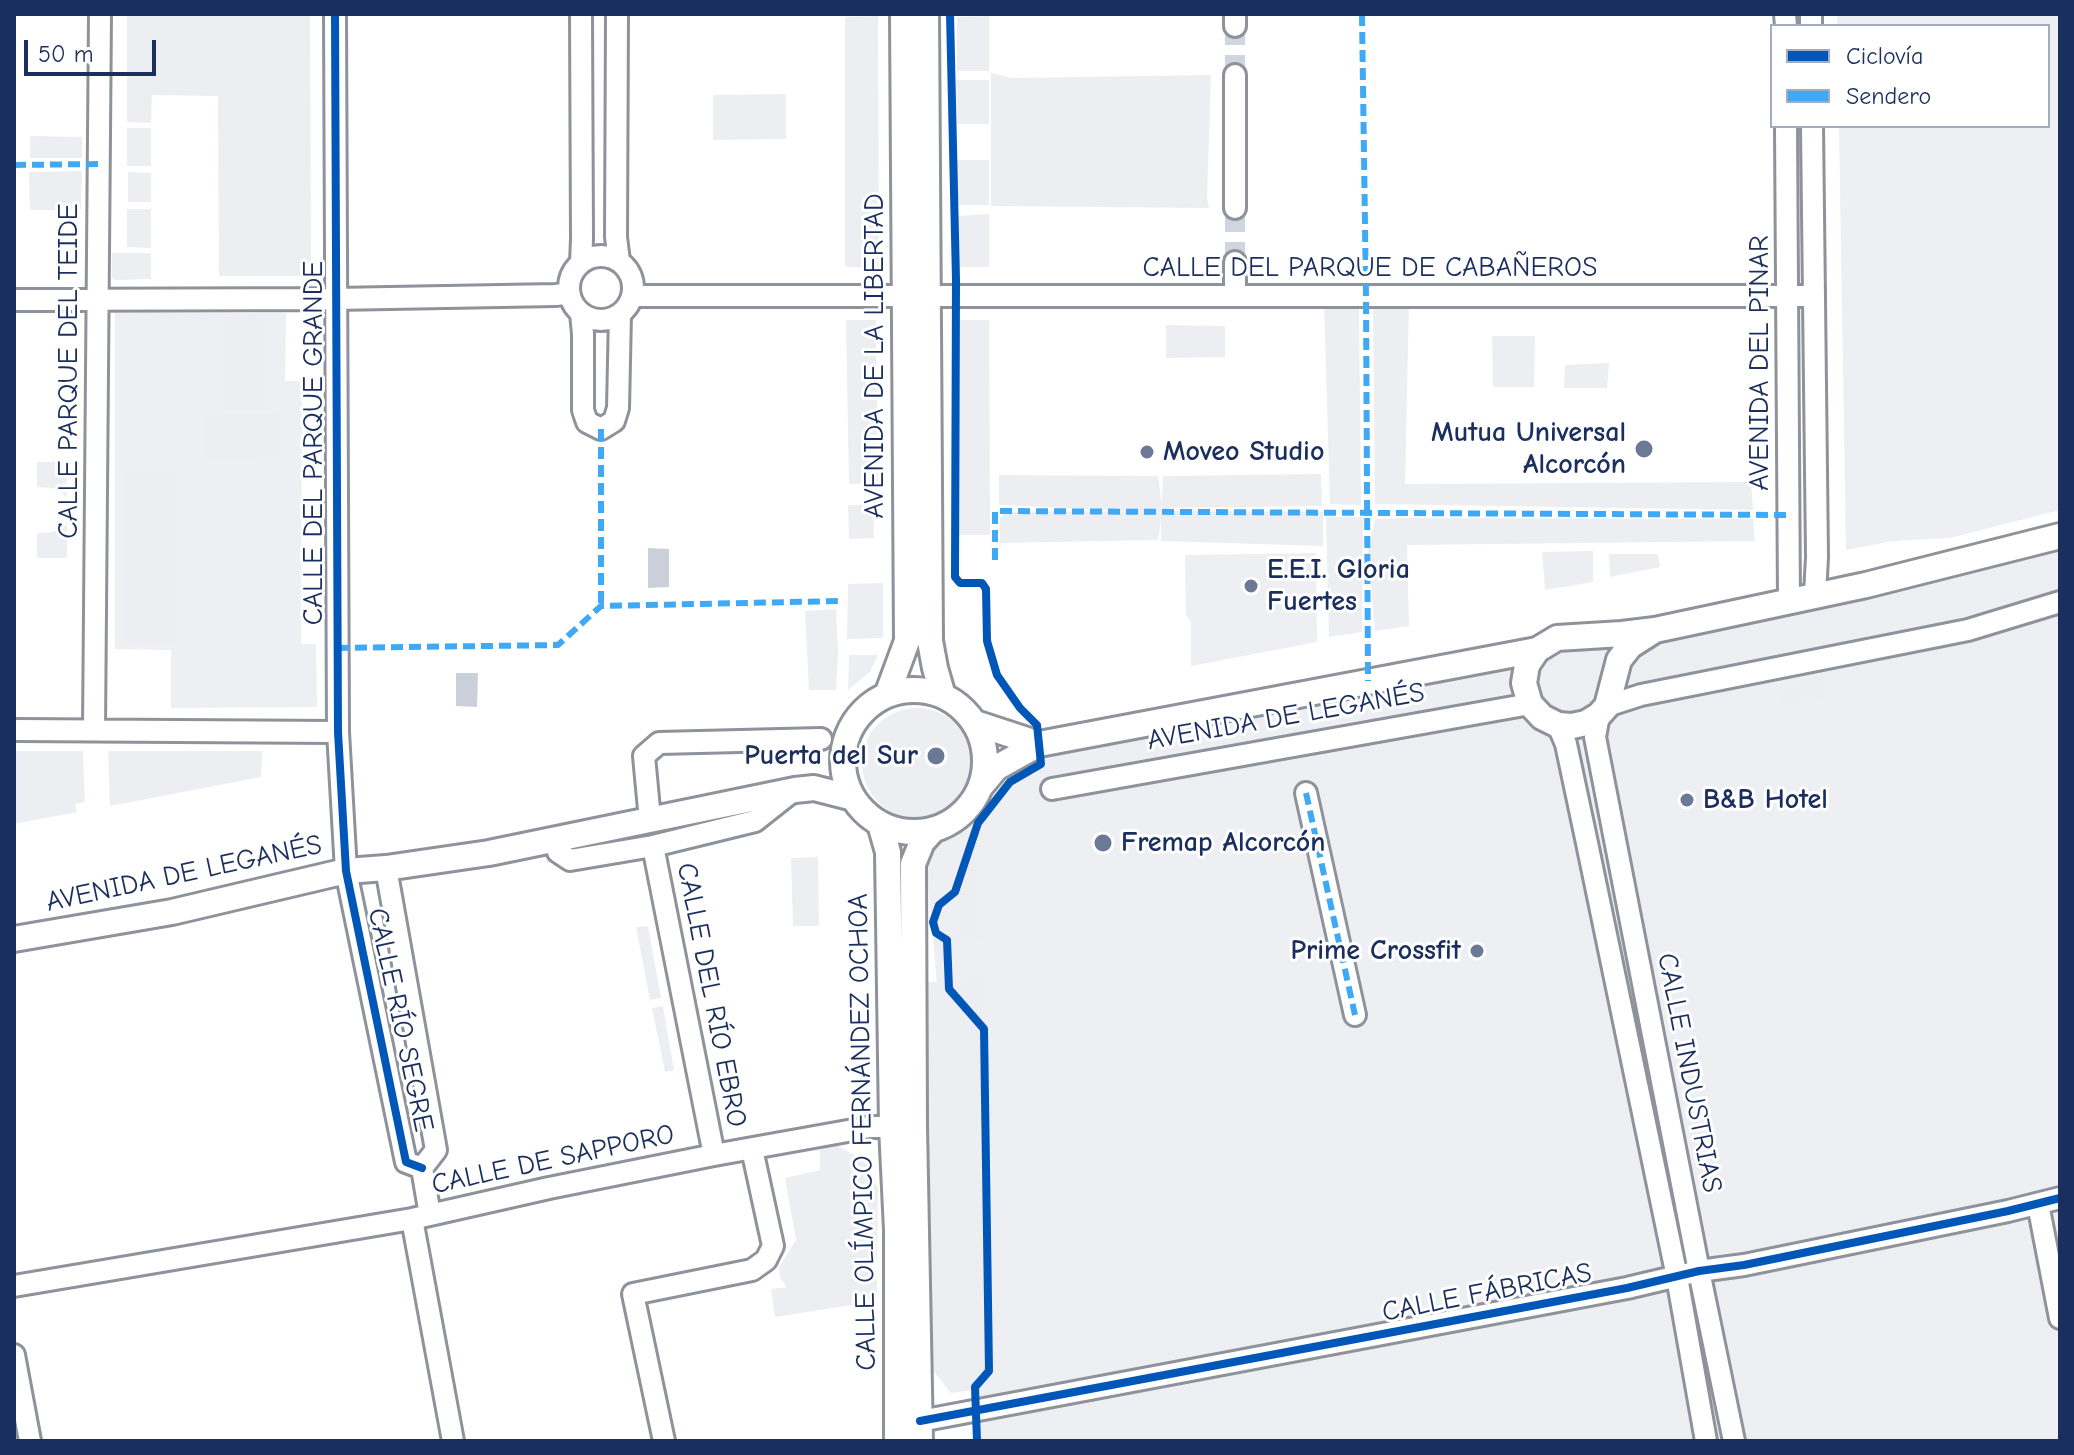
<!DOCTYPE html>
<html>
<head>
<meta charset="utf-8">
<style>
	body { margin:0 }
	#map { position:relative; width:2074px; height:1455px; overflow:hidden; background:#fff; font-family:"Comic Neue",sans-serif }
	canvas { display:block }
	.frame { position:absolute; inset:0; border:16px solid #1b2f5e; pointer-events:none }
	.legend { position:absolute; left:1770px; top:24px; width:280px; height:104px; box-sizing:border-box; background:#fff; border:2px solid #a4acbf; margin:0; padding:10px 14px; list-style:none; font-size:24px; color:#1b2f5e }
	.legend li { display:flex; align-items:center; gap:16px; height:40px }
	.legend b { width:40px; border:2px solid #a4acbf }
	.scale { position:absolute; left:24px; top:40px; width:132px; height:36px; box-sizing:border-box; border:4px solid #1b2f5e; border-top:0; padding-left:10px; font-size:24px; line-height:28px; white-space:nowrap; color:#1b2f5e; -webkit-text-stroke:6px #fff; paint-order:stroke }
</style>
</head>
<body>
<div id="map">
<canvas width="2074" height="1455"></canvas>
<div class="frame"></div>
<ul class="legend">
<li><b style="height:10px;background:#0057b8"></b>Ciclovía</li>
<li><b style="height:10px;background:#3fa9f5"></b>Sendero</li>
</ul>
<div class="scale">50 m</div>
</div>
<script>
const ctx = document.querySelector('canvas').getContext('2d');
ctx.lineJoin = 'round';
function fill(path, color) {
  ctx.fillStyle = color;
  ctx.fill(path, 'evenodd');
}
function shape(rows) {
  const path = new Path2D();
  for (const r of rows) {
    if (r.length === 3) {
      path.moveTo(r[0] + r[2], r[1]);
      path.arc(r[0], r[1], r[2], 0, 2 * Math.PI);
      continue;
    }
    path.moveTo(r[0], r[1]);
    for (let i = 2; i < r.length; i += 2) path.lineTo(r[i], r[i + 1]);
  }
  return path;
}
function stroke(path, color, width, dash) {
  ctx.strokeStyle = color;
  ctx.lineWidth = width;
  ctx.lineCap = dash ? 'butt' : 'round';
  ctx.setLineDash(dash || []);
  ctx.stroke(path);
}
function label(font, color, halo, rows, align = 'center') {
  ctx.font = font + ' "Comic Neue",sans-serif';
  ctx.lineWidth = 6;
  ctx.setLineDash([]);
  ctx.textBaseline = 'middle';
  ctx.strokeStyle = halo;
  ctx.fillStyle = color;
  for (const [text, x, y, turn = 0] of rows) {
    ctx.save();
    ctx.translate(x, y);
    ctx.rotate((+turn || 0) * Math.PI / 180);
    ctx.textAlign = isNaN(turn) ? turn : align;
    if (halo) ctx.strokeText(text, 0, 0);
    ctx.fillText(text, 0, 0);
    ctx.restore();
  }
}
const built = shape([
	[1837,14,2060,14,2060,510,1950,538,1893,541,1846,550,1839,126,2048,126,2048,26,1837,26],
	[115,313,286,313,285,381,302,381,301,644,316,644,317,707,171,708,171,650,115,649],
	[2060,535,2060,1441,978,1441,917,762,1561,650],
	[1316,553,1317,642,1191,666,1191,622,1186,616,1185,555]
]);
const green = shape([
	[127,14,310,14,311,276,219,276,218,96,152,95,151,123,127,122],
	[878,16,879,268,845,267,845,17],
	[989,16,989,71,957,71,957,17],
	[991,73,1012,78,1211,75,1207,198,1209,208,991,206],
	[956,80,989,80,989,124,957,124],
	[786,94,786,139,713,140,713,95],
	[127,128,151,128,151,166,127,166],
	[30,136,82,137,82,158,30,158],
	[957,160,989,160,989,205,957,205],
	[82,171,81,210,30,210,29,172],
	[128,172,151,173,151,202,128,202],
	[151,209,151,248,127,247,127,209],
	[989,214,989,267,957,267,958,216],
	[112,253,151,253,151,279,115,280,112,277],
	[1409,302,1405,484,1751,482,1753,510,1375,504,1373,303],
	[1324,305,1359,305,1361,505,1330,504],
	[268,316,269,409,220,410,218,317],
	[846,320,876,320,878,483,849,484],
	[958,320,989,320,990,535,958,535],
	[1166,325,1225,326,1225,357,1166,358],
	[1492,336,1535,336,1534,387,1493,387],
	[1609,363,1607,388,1564,388,1565,365],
	[284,414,285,457,206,458,206,415],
	[37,462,66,462,67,498,60,491,52,488,37,487],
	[125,468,177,468,177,642,125,643],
	[1321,474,1322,506,1161,508,1162,511,1323,512,1323,546,1161,541,1161,520,1158,540,1000,543,1000,518,1008,512,1135,511,999,505,999,475,1158,476,1162,505,1163,476],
	[848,505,873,505,874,538,849,539],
	[1326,517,1363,517,1362,632,1329,637],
	[1404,518,1753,519,1755,541,1407,545,1409,626,1375,631,1368,550,1375,519],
	[67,522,67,558,37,558,37,533,52,532,65,526],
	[1593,551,1593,582,1545,590,1542,552],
	[1609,554,1658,554,1660,567,1610,577],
	[883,583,883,638,847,639,848,584],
	[836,609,838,654,836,690,809,690,805,611],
	[849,655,878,655,870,672,848,690],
	[1823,678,1826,698,1783,705,1779,685],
	[917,763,55],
	[14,751,83,751,85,802,75,804,77,812,14,824],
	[108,751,262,751,261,777,110,806],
	[981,836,982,940,953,942,963,842],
	[818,857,819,926,793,926,791,858],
	[648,926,661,998,650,1000,636,927],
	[984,976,988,1388,951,1393,927,1363,923,983],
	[663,1006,674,1070,665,1072,652,1008],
	[820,1145,837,1145,863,1160,878,1187,877,1259,872,1259,872,1278,877,1279,877,1301,775,1317,771,1289,787,1287,780,1278,779,1267,796,1240,785,1178,820,1170]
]);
const water = shape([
	[648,548,669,549,669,587,648,588],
	[456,673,478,673,477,707,456,706]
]);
const minorTunnel = shape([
	[1235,75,1235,26],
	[1235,262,1235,208]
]);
const minor = shape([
	[335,14,338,732,346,871,406,1162,422,1168],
	[617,14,616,237,619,261],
	[1785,14,1786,26],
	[1811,14,1811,26],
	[1235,26,1235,14],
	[1786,126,1789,601],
	[1812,126,1817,557,1815,595],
	[1235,208,1235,75],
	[601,288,32],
	[581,263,582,239,581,14],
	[633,296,905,296],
	[928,296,1813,296],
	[1235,296,1235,262],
	[14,300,335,299,556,295,569,293],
	[581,313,583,334,583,410,587,422,601,429,614,421,618,408,620,314],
	[1607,706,1641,695,1968,630,2060,602],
	[1599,715,1595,737,1699,1271,1734,1441],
	[1558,725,1566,744,1587,843,1677,1277,1706,1441],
	[94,729,100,14],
	[14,730,338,732],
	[1052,789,1530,704],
	[1306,793,1355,1015],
	[650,820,644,756,659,743,821,739],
	[555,840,558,852,570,860,653,846,755,821,793,791],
	[653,846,714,1155],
	[386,868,436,1150,422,1168,430,1215],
	[2038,1204,2060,1318],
	[412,1219,453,1441],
	[14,1286,412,1219,549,1188,714,1155,870,1127,906,1127],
	[14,1355,30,1441],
	[920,1421,1627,1288,1699,1271,1744,1265,2008,1211,2060,1198],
	[664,1441,633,1294,752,1270,766,1260,773,1246,752,1149]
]);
const tertiary = shape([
	[926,14,930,641,935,668,943,696],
	[1655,630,1630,646,1619,660,1607,706,1599,715,1586,723,1572,726,1558,725,1542,717,1530,704,1524,683,1527,665,1537,650,1557,638,1622,634,1655,630,1866,585,2060,536],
	[914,761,71],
	[887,695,907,641,903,14],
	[975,723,1039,744],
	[981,786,996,768,1039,744,1537,650],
	[880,824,888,852,892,1127,897,1230,897,1441],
	[14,939,172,912,346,871,386,868,489,853,795,790,814,788,853,798],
	[920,1441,914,1127,913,864,922,842,933,830]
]);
const quiet = shape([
	[1362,14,1366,296,1368,681],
	[14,165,99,164],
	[601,429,601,606],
	[995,560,995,511,1789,515],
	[337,648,558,645,601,606,842,601],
	[1306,793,1355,1015]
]);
const cycleway = shape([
	[335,14,338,732,346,871,406,1162,422,1168],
	[950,14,956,280,955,577,960,583,982,583,986,589,987,641,997,675,1020,708,1037,725,1041,764,1010,782,978,823,955,892,939,905,933,922,936,933,947,940,949,989,984,1029,989,1371,975,1387,977,1441],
	[920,1421,1627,1288,1699,1271,1744,1265,2008,1211,2060,1198]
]);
const markers = [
	[1644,449,10,"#6b7896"],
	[1147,452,8,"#6b7896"],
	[1251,586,8,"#6b7896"],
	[936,756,10,"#6b7896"],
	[1687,800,8,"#6b7896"],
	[1103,843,10,"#6b7896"],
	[1477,951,8,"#6b7896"]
];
const streetNames = [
	["CALLE DEL PARQUE DE CABAÑEROS",1370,268],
	["AVENIDA DE LA LIBERTAD",875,356,-90],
	["AVENIDA DEL PINAR",1760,363,-90],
	["CALLE PARQUE DEL TEIDE",69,371,-90],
	["CALLE DEL PARQUE GRANDE",314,443,-90],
	["AVENIDA DE LEGANÉS",1286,717,-10],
	["AVENIDA DE LEGANÉS",184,874,-12],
	["CALLE DEL RÍO EBRO",711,995,79],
	["CALLE RÍO SEGRE",400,1020,78],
	["CALLE INDUSTRIAS",1689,1073,79],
	["CALLE OLÍMPICO FERNÁNDEZ OCHOA",863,1132,-91],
	["CALLE DE SAPPORO",553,1160,-12],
	["CALLE FÁBRICAS",1487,1293,-11]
];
const poiNames = [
	["Mutua Universal",1626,433,"right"],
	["Alcorcón",1626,465,"right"],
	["Moveo Studio",1163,452],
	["E.E.I. Gloria",1267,570],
	["Fuertes",1267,602],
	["Puerta del Sur",918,756,"right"],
	["B&B Hotel",1703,800],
	["Fremap Alcorcón",1121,843],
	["Prime Crossfit",1461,951,"right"]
];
fill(built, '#edeff3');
fill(green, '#edeef2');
fill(water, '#cbcfda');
stroke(minorTunnel, '#d1d5df', 20, [20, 10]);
stroke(minor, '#8e929a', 26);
stroke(tertiary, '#8e929a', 30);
stroke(minor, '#fff', 20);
stroke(tertiary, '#fff', 24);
stroke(quiet, '#3fa9f5', 6, [12, 6]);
stroke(cycleway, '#0057b8', 8);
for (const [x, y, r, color] of markers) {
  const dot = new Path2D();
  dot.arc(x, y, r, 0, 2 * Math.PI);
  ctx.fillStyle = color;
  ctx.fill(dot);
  stroke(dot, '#fff', 3);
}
label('28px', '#1b2f5e', '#fff', streetNames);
label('bold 28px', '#1b2f5e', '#fff', poiNames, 'left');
</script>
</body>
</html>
